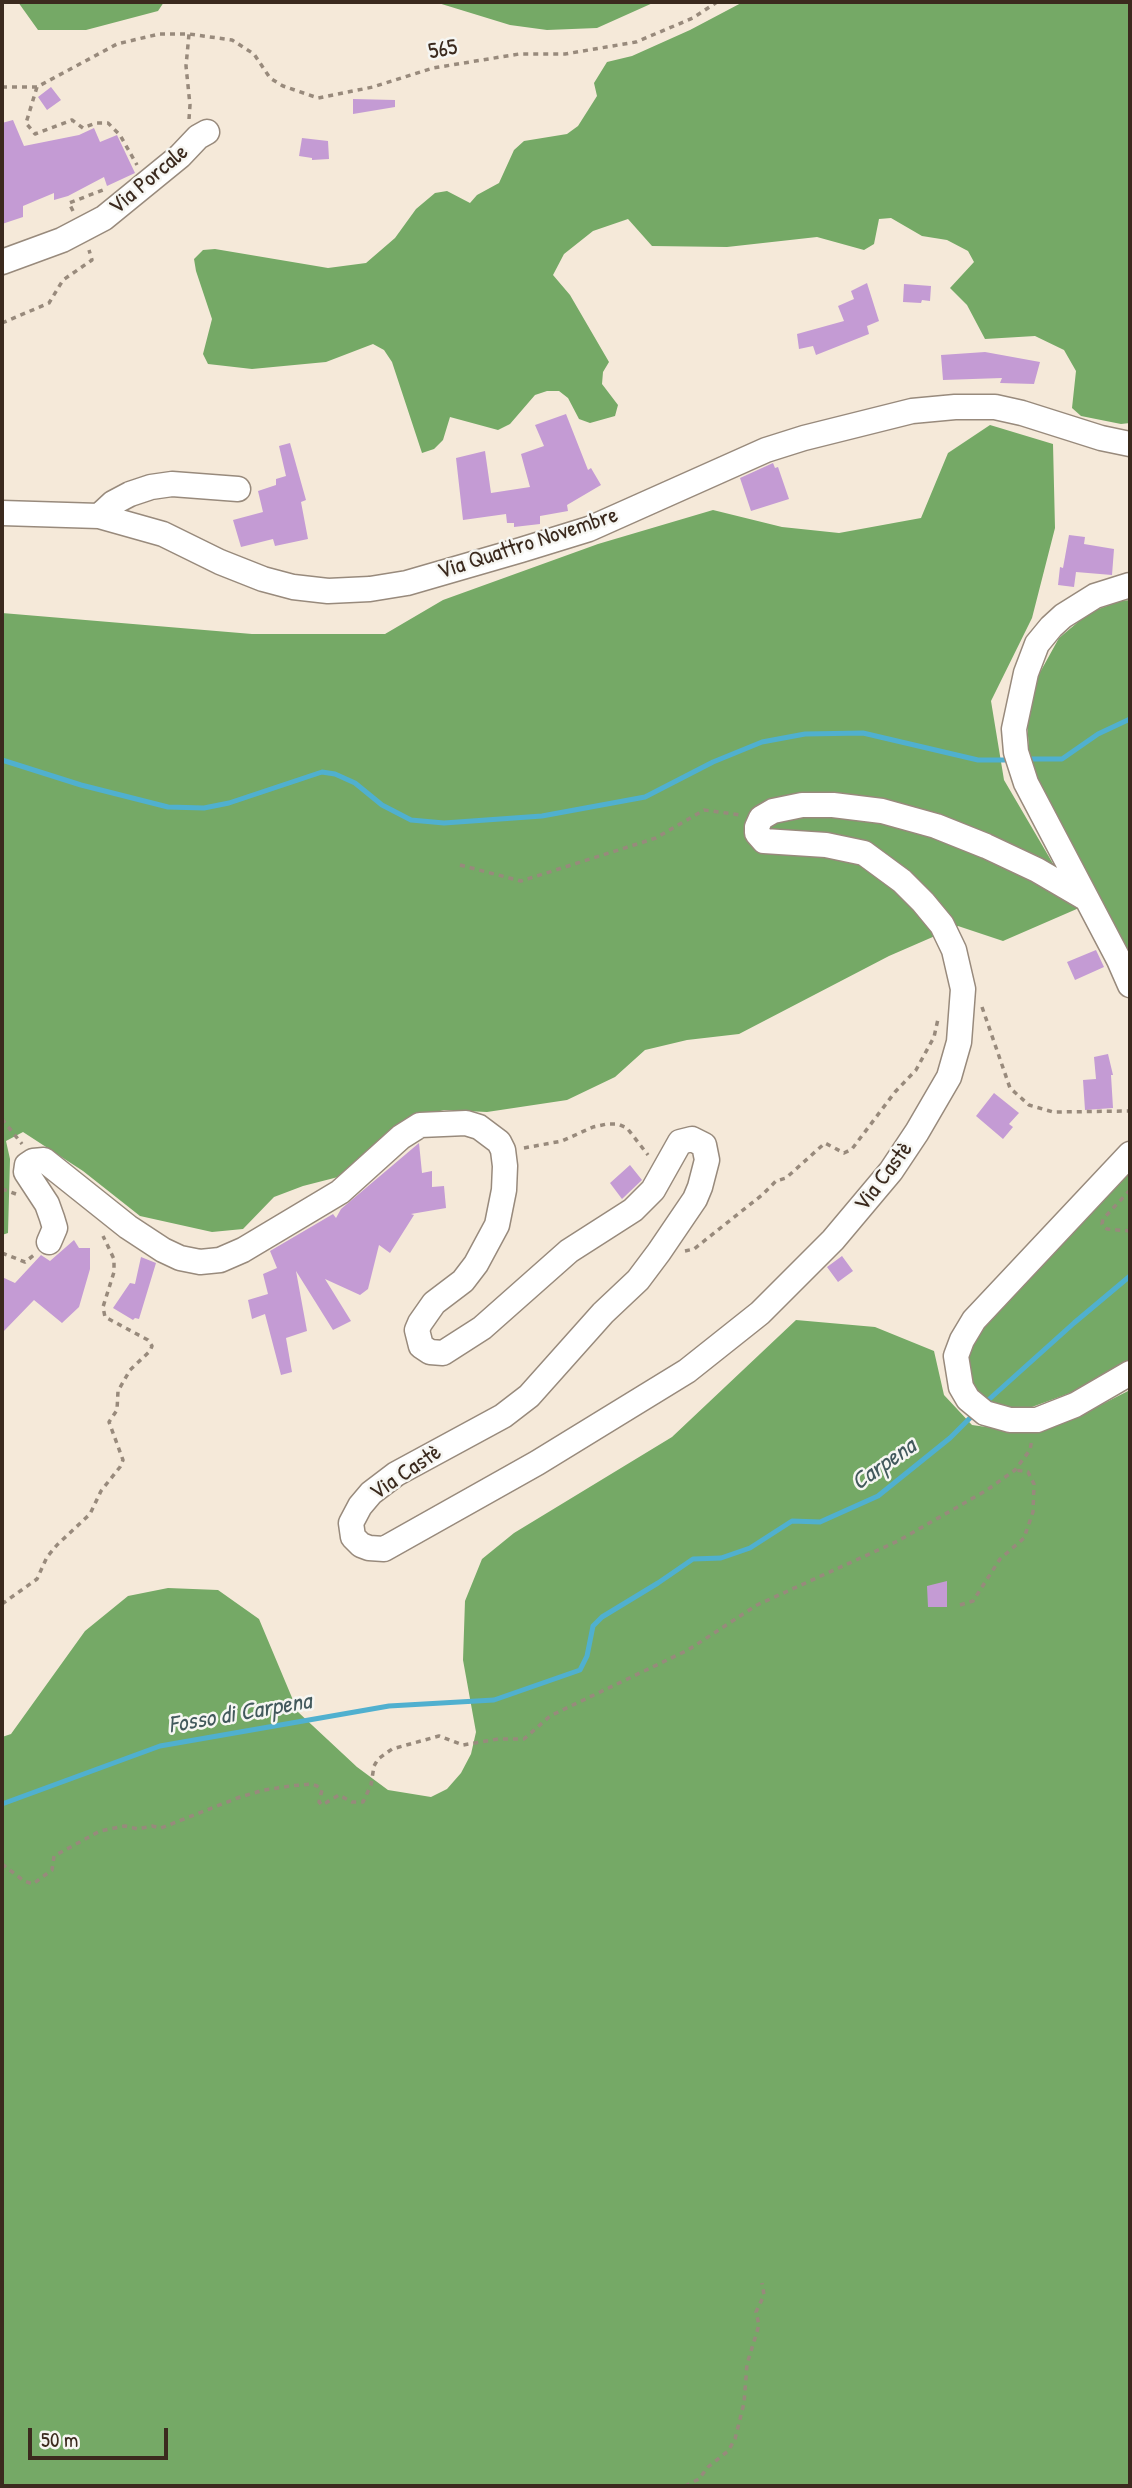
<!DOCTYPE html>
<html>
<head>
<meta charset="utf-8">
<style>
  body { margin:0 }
  #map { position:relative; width:1132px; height:2488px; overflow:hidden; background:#f5e9d9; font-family:"Patrick Hand",sans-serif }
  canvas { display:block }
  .frame { position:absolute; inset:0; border:4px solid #3b2a1e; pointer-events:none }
  .scale { position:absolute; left:28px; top:2428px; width:140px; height:32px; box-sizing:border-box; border:4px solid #3b2a1e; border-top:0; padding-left:9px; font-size:21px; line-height:24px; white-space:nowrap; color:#3b2a1e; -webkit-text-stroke:5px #f6f6f2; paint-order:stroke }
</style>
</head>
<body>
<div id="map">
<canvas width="1132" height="2488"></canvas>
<div class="frame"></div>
<div class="scale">50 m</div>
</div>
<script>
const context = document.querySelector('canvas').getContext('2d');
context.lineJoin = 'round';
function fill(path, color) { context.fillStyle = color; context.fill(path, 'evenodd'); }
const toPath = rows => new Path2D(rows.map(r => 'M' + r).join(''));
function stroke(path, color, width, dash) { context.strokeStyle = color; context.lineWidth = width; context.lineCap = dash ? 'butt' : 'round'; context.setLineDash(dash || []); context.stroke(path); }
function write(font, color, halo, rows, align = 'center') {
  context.font = font + ' "Patrick Hand",sans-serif'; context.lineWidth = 5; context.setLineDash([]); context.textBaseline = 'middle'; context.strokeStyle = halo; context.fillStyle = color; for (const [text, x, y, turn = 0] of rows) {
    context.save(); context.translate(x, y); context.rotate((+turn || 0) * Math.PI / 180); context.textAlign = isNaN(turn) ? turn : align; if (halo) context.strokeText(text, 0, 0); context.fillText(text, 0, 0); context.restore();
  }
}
fill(toPath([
  [18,2,164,2,158,11,86,30,38,30],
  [435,2,655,2,597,28,547,30,510,25],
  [743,2,1130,2,1130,423,1121,424,1081,416,1072,408,1076,371,1064,350,1035,336,985,339,967,305,950,288,974,262,968,251,947,240,922,236,891,218,879,219,874,244,864,250,817,237,727,247,652,246,628,219,593,231,564,254,553,275,570,295,609,362,603,372,602,384,618,405,615,416,590,423,579,419,568,398,559,391,547,391,535,395,510,424,498,430,450,417,443,440,434,449,422,453,392,362,384,350,373,344,326,362,252,369,208,364,203,354,212,319,196,271,194,259,203,250,215,249,328,268,366,263,395,238,416,209,435,193,447,191,470,203,477,195,499,183,514,150,524,141,567,134,578,126,597,96,594,83,607,62,632,56,690,30],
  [990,425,1053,444,1055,528,1032,618,991,701,1004,780,1079,908,1003,941,958,926,889,956,739,1034,687,1040,645,1050,615,1077,567,1100,487,1112,444,1110,411,1119,342,1176,303,1186,274,1197,243,1229,212,1232,140,1216,83,1171,23,1132,6,1141,10,1159,8,1233,2,1235,2,613,252,634,385,634,443,600,598,544,713,510,782,527,839,533,921,518,948,453],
  [1130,600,1130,962,1037,779,1029,751,1027,721,1038,676,1059,638,1090,612,1121,601],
  [1130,1169,1130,1363,1073,1392,1021,1411,993,1405,977,1397,965,1361,977,1334],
  [796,1320,875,1327,934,1351,944,1395,972,1425,1015,1431,1081,1415,1130,1390,1130,2486,2,2486,2,1737,11,1734,85,1631,128,1596,168,1588,218,1590,259,1619,298,1712,357,1767,388,1790,431,1797,447,1789,461,1773,471,1754,476,1732,463,1660,465,1601,482,1559,514,1533,672,1437]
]), '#75a966');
stroke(toPath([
  [1025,759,1062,759,1098,734,1130,719],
  [2,760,81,785,168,807,204,808,229,803,322,772,335,774,355,783,382,805,411,820,444,823,542,816,645,797,713,762,762,742,805,734,863,733,978,760,1012,760],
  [985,1403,1074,1323,1130,1276],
  [2,1804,160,1746,389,1706,494,1700,580,1670,587,1656,593,1626,602,1617,658,1583,693,1559,721,1558,750,1548,792,1521,820,1522,878,1496,950,1438,976,1412]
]), '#50b0cf', 5);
fill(toPath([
  [51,87,61,100,47,110,38,97],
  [353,99,395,100,395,107,353,114],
  [13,120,24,146,79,135,94,128,100,142,117,135,135,173,107,186,104,177,68,196,54,200,54,193,23,206,23,217,2,224,2,123],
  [302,138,328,141,329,159,312,160,312,158,299,156],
  [867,283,879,321,867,326,869,334,816,355,813,346,799,349,797,334,844,321,838,306,854,299,851,291],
  [904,284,931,286,930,301,922,300,921,303,903,302],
  [985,352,1040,362,1034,384,1000,383,1002,378,943,380,941,355],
  [566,414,588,470,591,468,601,485,567,505,568,511,540,516,540,524,514,527,514,523,507,523,506,514,463,520,456,458,485,451,491,493,530,487,521,454,544,446,535,425],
  [290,443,306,500,301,502,308,539,275,546,273,539,241,547,233,520,263,512,258,491,276,485,276,479,286,476,279,446],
  [773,463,775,468,778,467,789,499,751,511,740,478],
  [1069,535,1085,537,1084,544,1114,549,1112,575,1076,572,1074,587,1058,585,1060,567,1063,568],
  [1096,950,1104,967,1075,980,1067,962],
  [1108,1054,1113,1075,1111,1075,1113,1108,1085,1110,1083,1080,1096,1079,1094,1057],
  [994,1093,1019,1113,1009,1124,1013,1127,1003,1139,976,1116],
  [419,1143,422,1173,432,1171,432,1187,444,1186,446,1208,411,1214,414,1215,390,1253,379,1245,368,1289,360,1295,325,1279,351,1321,333,1330,296,1271,307,1331,286,1338,292,1372,281,1375,265,1314,252,1319,248,1300,268,1294,263,1274,277,1268,270,1251,333,1214,336,1218,341,1209],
  [630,1165,642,1180,622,1199,610,1183],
  [74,1240,79,1248,90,1248,90,1269,79,1307,62,1323,34,1300,2,1333,2,1277,15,1283,41,1255,50,1261],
  [842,1256,853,1271,838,1282,827,1267],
  [141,1257,156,1263,139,1319,135,1318,133,1320,113,1308,130,1283,135,1284],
  [947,1581,947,1607,928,1607,927,1586]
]), '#c49bd4');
const minor = toPath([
  [2,262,62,240,104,218,180,156,198,137,207,132],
  [2,513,99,516,163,534,220,562,263,579,293,587,328,591,370,589,407,583,521,550,589,529,766,450,804,438,912,411,955,407,995,407,1022,413,1101,438,1130,444],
  [99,516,113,503,130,494,151,487,172,484,238,489],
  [1130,585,1095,596,1063,616,1051,627,1037,644,1026,673,1014,729,1016,752,1026,783,1119,960,1130,985],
  [1130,1154,974,1320,962,1340,956,1356,961,1387,968,1399,985,1413,1010,1420,1037,1420,1052,1414,1075,1405,1130,1373],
  [49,1242,55,1228,52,1218,47,1204,26,1172,27,1165,33,1161,44,1160,128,1227,163,1250,180,1258,200,1262,220,1260,243,1250,340,1192,401,1137,420,1125,466,1123,479,1127,499,1142,503,1150,505,1166,504,1190,497,1225,476,1264,463,1281,434,1303,420,1323,417,1330,421,1346,430,1352,443,1353,482,1328,569,1251,633,1210,653,1190,680,1142,692,1139,704,1145,707,1160,700,1187,695,1199,659,1252,638,1280,603,1313,529,1396,503,1416,396,1474,371,1493,360,1506,351,1523,353,1537,361,1545,369,1548,384,1549,537,1463,687,1371,760,1313,833,1240,891,1171,917,1132,949,1077,959,1042,963,989,954,950,942,925,923,902,902,881,864,853,826,845,764,841,757,833,757,827,761,818,773,811,802,805,833,805,882,811,936,826,986,846,1037,870,1085,898]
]);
stroke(minor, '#988a7c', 27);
stroke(toPath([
  [2,87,37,87,117,44,159,34,189,34,232,40,254,54,270,78,283,86,318,98,373,87,433,68,519,54,565,54,636,42,693,18,717,2],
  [37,87,26,123,35,134,72,120,83,128,96,123,108,123,120,135,137,165],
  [189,119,190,105,186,66,189,34],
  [73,211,69,203,103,190],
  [2,323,49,303,63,280,92,260,89,250],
  [460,865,521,881,656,838,704,810,741,815],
  [982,1007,1010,1088,1029,1105,1053,1112,1130,1111],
  [2,1119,22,1144],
  [524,1148,562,1141,593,1127,607,1124,618,1124,627,1128,648,1155],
  [2,1189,16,1194],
  [1130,1190,1103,1219,1102,1224,1107,1229,1130,1231],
  [685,1251,694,1249,762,1195,776,1181,786,1178,825,1143,844,1153,852,1149,895,1092,916,1070,934,1037,938,1019],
  [2,1253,25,1262,34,1255],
  [2,1604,37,1579,47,1557,57,1545,90,1514,101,1491,120,1467,123,1460,109,1422,117,1410,118,1391,130,1370,150,1351,152,1346,148,1340,105,1317,103,1307,114,1272,114,1259,103,1236],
  [960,1605,973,1601,1000,1559,1024,1538,1033,1512,1034,1484,1028,1472,1015,1470],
  [2,1864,24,1881,33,1884,52,1870,54,1856,100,1831,125,1826,138,1829,152,1826,161,1828,240,1797,264,1790,290,1786,311,1784,317,1786,322,1790,319,1802,322,1805,339,1795,352,1802,363,1802,371,1785,374,1766,378,1759,392,1749,439,1736,463,1745,498,1739,524,1739,550,1716,688,1650,757,1605,898,1541,987,1490,1015,1470,1030,1450,1032,1439],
  [685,2486,699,2479,708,2467,728,2451,735,2439,744,2403,747,2364,759,2325,756,2312,764,2295,762,2283]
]), '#988a7c', 3.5, [5, 5]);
stroke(minor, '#fff', 24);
write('23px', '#3b2a1e', '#f6f6f2', [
  ["565",443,50,-11],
  ["Via Porcale",149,180,-40],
  ["Via Quattro Novembre",528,544,-18],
  ["Via Castè",884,1177,-53],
  ["Via Castè",406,1473,-34]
]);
write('italic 24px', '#42595c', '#f6f6f2', [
  ["Carpena",884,1465,-35],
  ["Fosso di Carpena",240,1714,-10]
]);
</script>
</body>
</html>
